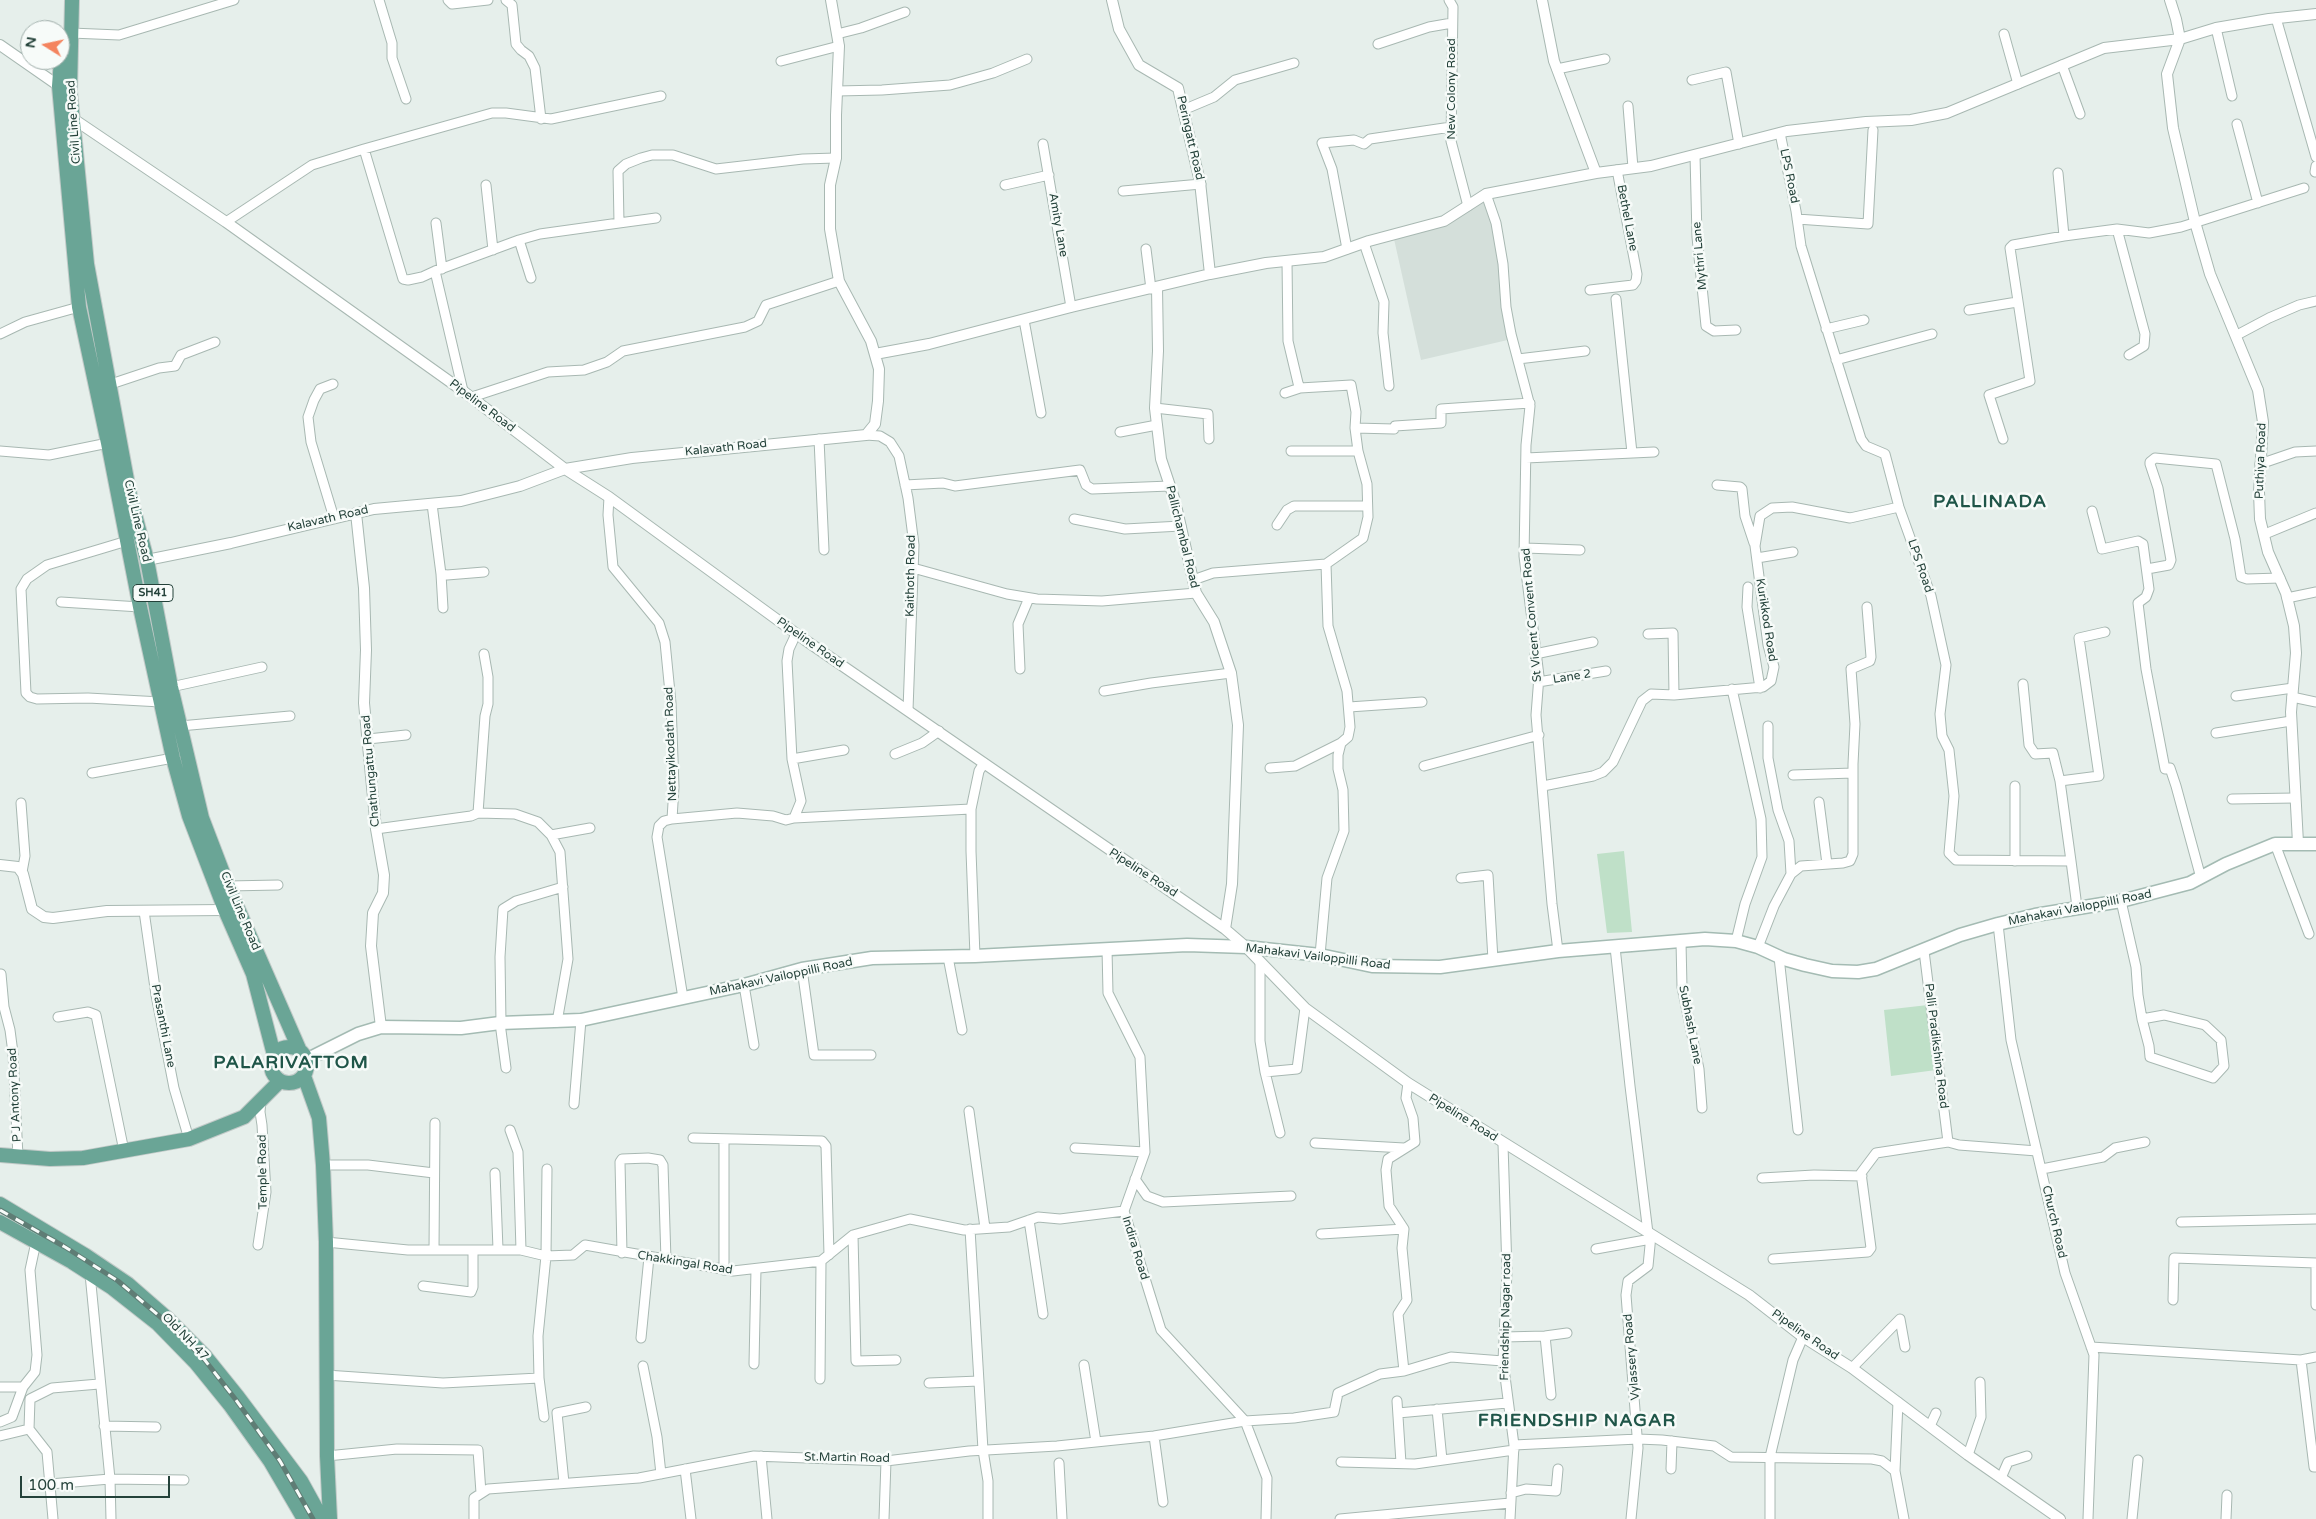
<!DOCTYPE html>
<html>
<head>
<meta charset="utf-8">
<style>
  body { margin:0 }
  #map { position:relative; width:2316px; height:1519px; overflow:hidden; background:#e6efeb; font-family:"Varela Round",sans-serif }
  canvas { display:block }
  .north { position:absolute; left:20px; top:20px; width:50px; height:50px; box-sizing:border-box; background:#f7fbf9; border:1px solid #a3b1ad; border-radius:50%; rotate:280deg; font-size:14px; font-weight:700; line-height:20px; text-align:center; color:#24423a }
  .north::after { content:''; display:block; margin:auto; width:18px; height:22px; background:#f4845f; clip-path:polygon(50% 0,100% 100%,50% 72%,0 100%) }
  .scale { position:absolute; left:20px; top:1476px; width:150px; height:22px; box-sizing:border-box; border:2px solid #24423a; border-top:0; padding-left:6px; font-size:15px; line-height:18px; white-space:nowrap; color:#24423a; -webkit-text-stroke:4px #f7fbf9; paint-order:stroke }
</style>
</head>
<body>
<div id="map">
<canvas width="2316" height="1519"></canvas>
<div class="north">N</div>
<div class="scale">100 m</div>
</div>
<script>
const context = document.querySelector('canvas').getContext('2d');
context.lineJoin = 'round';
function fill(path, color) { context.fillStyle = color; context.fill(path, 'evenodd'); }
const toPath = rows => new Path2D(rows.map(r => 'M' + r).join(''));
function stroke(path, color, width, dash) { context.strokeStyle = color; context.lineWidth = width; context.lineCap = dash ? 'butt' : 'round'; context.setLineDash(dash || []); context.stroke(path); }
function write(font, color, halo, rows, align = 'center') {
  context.font = font + ' "Varela Round",sans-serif'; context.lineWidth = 5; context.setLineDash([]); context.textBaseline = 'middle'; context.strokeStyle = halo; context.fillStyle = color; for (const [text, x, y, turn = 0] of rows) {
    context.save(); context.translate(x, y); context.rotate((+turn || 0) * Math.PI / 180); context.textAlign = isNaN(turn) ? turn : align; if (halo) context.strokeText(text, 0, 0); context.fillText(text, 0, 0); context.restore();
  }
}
fill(toPath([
  [1486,194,1512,339,1421,360,1394,239,1445,224]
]), '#d4dfda');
fill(toPath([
  [1624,851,1632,932,1607,933,1597,854],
  [1928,1005,1936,1070,1891,1076,1884,1010]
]), '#bfe0c8');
const minor = toPath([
  [379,0,392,43,392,58,406,99],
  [448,0,452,4,488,0],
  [506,0,512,5,516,44,521,50,529,56,535,68,541,119],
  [1449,0,1453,7,1451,141,1468,206],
  [2276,18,2316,157],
  [2216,28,2232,96],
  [71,33,119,35,234,0],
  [837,34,861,28,905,12],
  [2004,34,2018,84],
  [1378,44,1429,27,1452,23],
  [781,61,839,46],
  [2062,65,2080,114],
  [1557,69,1605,59],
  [1692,80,1726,72,1739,144],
  [837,91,882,90,950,85,993,73,1027,59],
  [1628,106,1633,168],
  [1183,110,1214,97,1235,80,1294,63],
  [2237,124,2258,203],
  [1780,133,1796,211,1801,246,1861,439,1866,446,1885,454,1899,507,1931,596,1946,665,1940,714,1942,736,1949,750,1954,796,1949,853,1956,860,2071,861,2077,907],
  [1043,144,1071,307],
  [364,149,403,279,408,280,422,277,435,271],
  [1695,155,1697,237,1706,326,1714,331,1736,330],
  [2315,172,2316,166],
  [2058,173,2064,236],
  [486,185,493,250],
  [1005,185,1049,175],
  [1123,191,1201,184],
  [1486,194,1496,223,1503,264,1506,307,1511,334,1530,406,1526,445,1524,556,1539,676,1536,715,1552,904,1558,951],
  [1797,219,1868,224,1873,130],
  [226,222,312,165,364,149,492,113,506,113,551,119,661,96],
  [436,223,442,269],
  [619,223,656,218],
  [519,240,531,278],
  [1364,243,1384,302,1383,333,1389,386],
  [1146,249,1151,289],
  [1347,249,1332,169,1322,143,1354,140,1364,144,1370,139,1451,127],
  [1287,261,1288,341,1298,383,1300,388,1351,385,1356,412,1355,428,1358,451,1367,484,1368,517,1363,538,1326,564,1328,626,1347,691,1350,727,1348,737,1341,743,1338,755,1338,769,1343,790,1344,831,1327,878,1320,955],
  [1590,290,1633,285,1636,281,1637,274,1617,170],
  [1616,299,1632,453],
  [1969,310,2017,302],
  [1024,320,1041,413],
  [1826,329,1864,320],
  [0,334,25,322,79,307],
  [2237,335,2269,318,2299,305,2316,301],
  [2129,355,2144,346,2145,334,2117,229,2149,233,2181,227,2304,188],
  [1518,359,1585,351],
  [1836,360,1932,334],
  [333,384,320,389,314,400,308,417,311,442,334,518],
  [108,385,159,368,175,366,181,355,215,342],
  [463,391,435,271,519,240,540,234,619,223,618,171,626,164,641,158,652,155,673,155,716,169,803,159,836,158],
  [1285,393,1300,388],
  [472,397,548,372,584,370,607,362,623,351,745,327,758,321,766,305,839,281],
  [1155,408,1208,414,1209,439],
  [1355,428,1394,429,1395,426,1441,423,1441,409,1530,403],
  [1120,432,1157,425],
  [866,435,880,436,890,442,899,456,908,498,914,545,908,710],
  [819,439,824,550],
  [2003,439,1989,395,2030,381,2010,248,2013,245,2064,236,2117,229],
  [0,451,49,455,108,443],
  [1291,451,1358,451],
  [1526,458,1654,452],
  [2260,464,2295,452,2316,451],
  [905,485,943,483,955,486,1080,470,1086,485,1092,489,1170,486],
  [1717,485,1740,487,1742,489,1745,516,1754,543],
  [609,497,608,515,613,567,659,623,665,642,671,703,674,787,672,819,664,821,659,826,657,837,683,998],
  [432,504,441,574,447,575,484,572],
  [2092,511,2102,549,2138,541,2143,544,2149,589,2146,597,2138,603,2146,669,2165,769,2170,768,2176,786,2201,878],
  [1074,519,1125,529,1181,526],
  [1277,525,1287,510,1294,506,1366,506],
  [2265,534,2316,513],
  [127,541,47,565,27,579,21,589,26,693,30,697,37,699,88,698,161,702],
  [1525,548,1580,550],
  [1757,558,1793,552],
  [913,568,1007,594,1037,599,1102,601,1196,593],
  [2147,569,2169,565,2171,560,2158,488,2150,464,2150,462,2155,458,2216,464,2235,539,2241,577,2247,579,2280,578],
  [441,574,443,608],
  [1193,580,1213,573,1326,564],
  [1748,587,1747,607,1760,688],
  [2287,598,2316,592],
  [61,602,140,607],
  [1648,634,1673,633,1674,695],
  [1535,654,1593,642],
  [1020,669,1018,624,1029,598],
  [1538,682,1606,671],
  [2023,684,2029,745,2035,754,2053,753,2060,781],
  [171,687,262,667],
  [1732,689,1761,819,1762,857,1745,904,1736,941],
  [1104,691,1151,683,1231,673],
  [2236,696,2293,688],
  [2292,697,2316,702],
  [1349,707,1422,702],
  [180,726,290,716],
  [1768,726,1768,758,1778,810,1789,841,1791,874],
  [2216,733,2291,721],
  [368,739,406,735],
  [895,754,922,743,939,731],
  [792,759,787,661,789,649,796,634],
  [1424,766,1539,735],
  [1270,768,1295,766,1341,743],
  [92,773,173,758],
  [1793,775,1853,773],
  [1543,786,1593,776,1603,772,1613,762,1642,701,1651,694,1674,695,1763,687,1771,681,1774,667,1768,645,1755,546,1760,516,1772,508,1792,507,1850,518,1899,507],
  [2232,799,2295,798],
  [1819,802,1827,864],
  [21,803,25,856,22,872],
  [478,813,485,716,488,704,488,677,484,654],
  [794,818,971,809],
  [672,819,737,813,773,816,786,820,794,818,801,801,792,759,844,750],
  [376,829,471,816,478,813,515,814,538,822,551,835,560,852,568,959,557,1022],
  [551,835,590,828],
  [2275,844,2309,934],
  [2015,861,2015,786],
  [2071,861,2060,781,2099,776,2079,638,2105,632],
  [1461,878,1488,875,1493,960],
  [228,886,278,885],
  [2121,901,2136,967,2138,995,2142,1019,2149,1046,2150,1057,2213,1078,2224,1066,2221,1040,2205,1025,2164,1015,2142,1019],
  [144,911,156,995,174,1088,189,1139],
  [1998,924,2011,1040,2065,1273,2094,1355,2088,1519],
  [1681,942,1682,987,1699,1069,1702,1108],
  [1615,947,1630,1086,1648,1233],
  [1758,947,1774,906,1791,874,1801,866,1843,863,1850,861,1853,854,1853,764,1855,724,1851,669,1870,661,1871,657,1867,607],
  [1107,949,1108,993,1140,1057,1145,1152,1124,1211,1161,1330,1245,1421,1267,1478,1266,1519],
  [1924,951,1948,1142],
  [975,956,971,851,971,809,979,771,984,763],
  [948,957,962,1030],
  [1779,957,1798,1130],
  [1260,964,1260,1041,1265,1072],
  [802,969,814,1055,871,1055],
  [1,974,4,1007,10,1030,13,1053,18,1157],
  [744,985,754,1045],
  [58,1017,88,1012,96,1015,124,1151],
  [500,1023,506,1068],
  [501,1023,500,957,503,909,516,901,563,887],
  [574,1104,581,1020],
  [969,1111,985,1228],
  [510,1130,518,1152,521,1250],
  [1280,1133,1265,1072,1297,1069,1305,1008],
  [693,1138,822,1141,826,1146,829,1255],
  [724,1139,724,1270],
  [1315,1143,1404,1148],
  [1503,1144,1507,1271,1503,1361,1514,1445,1510,1519],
  [1075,1148,1145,1152],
  [323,1165,368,1165,434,1173],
  [2042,1169,2103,1157,2115,1148,2145,1142],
  [495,1173,498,1249],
  [1762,1178,1814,1175,1862,1176],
  [1135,1179,1147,1196,1163,1202,1291,1196],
  [1029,1220,1043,1314],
  [2181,1222,2316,1219],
  [970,1229,983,1450,988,1481,988,1519],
  [1321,1234,1404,1229],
  [853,1235,856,1361,896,1360],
  [326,1242,408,1250,521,1250,546,1256,573,1255,585,1245,733,1271,821,1261,853,1235,910,1219,964,1230,1009,1227,1038,1217,1060,1219,1124,1211],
  [258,1245,266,1192,262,1125,260,1112,261,1100],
  [1596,1249,1651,1239],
  [434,1250,435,1123],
  [622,1253,620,1162,622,1159,648,1158,660,1160,663,1165,666,1260],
  [1773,1259,1868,1252,1871,1248,1861,1173,1876,1153,1948,1142,1959,1145,2037,1151],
  [2316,1263,2316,1305],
  [90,1274,110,1479,111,1519],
  [423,1286,471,1292,473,1287,473,1250],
  [2173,1300,2174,1258,2316,1263],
  [1545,1336,1551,1395],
  [1504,1337,1545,1336,1567,1333],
  [641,1338,649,1257],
  [2091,1347,2301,1360],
  [2316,1357,2301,1360,2314,1467,2316,1467],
  [754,1364,756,1269],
  [1084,1365,1096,1442],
  [643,1366,657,1437,661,1474],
  [1852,1368,1900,1319,1905,1347],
  [1404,1371,1398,1314,1407,1300,1402,1248,1404,1229,1389,1206,1386,1170,1388,1159,1415,1142,1413,1118,1406,1098,1408,1083],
  [326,1375,443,1383,539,1378,538,1336,546,1256,547,1169],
  [539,1378,544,1417],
  [820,1379,821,1261],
  [929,1383,979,1381],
  [0,1387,23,1387],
  [1397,1401,1401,1463],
  [1898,1402,1895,1471,1904,1519],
  [1437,1409,1442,1460],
  [1398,1413,1507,1403],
  [0,1422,12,1417,23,1387,35,1372,37,1355,30,1270,36,1242],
  [104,1426,156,1427],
  [1930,1426,1936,1413],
  [29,1429,47,1452,53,1519],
  [0,1436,29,1429,30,1399,52,1388,99,1384],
  [1154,1436,1163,1502],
  [1514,1445,1638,1439,1662,1440,1714,1446,1731,1457,1872,1459,1882,1461,1895,1471],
  [1968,1455,1981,1417,1980,1382],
  [327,1456,397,1449,478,1450,481,1493],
  [761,1456,767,1519],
  [1341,1462,1415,1464,1514,1450],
  [1059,1463,1062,1519],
  [685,1469,691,1519],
  [1671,1469,1672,1441],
  [2001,1478,2008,1462,2027,1456],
  [564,1483,557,1413,586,1407],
  [50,1484,110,1479,184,1480],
  [1511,1493,1526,1489,1556,1491,1558,1469],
  [474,1519,474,1498,488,1489,639,1478,754,1456,886,1461,969,1451,1057,1446,1154,1436,1245,1421,1294,1418,1334,1412,1338,1393,1380,1374,1404,1371,1451,1357,1503,1361],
  [884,1519,886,1461],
  [1340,1519,1510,1503],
  [1631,1519,1638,1448,1626,1295,1628,1281,1648,1266,1651,1235],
  [1770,1519,1770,1457,1793,1360,1803,1337],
  [2132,1519,2138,1460],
  [2226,1519,2227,1495]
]);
const tertiary = toPath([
  [1112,0,1119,29,1139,65,1178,88,1200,182,1210,274],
  [1542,0,1554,61,1596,173],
  [2170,0,2176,19,2180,39,2167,74,2173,128,2195,222,2210,274,2258,390,2263,422,2259,492,2260,519,2268,552,2286,593,2294,626,2296,653,2291,712,2298,843],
  [0,45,59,86],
  [72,118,226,222,463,391,565,469,609,497,805,640,1225,929,1246,947,1305,1008,1408,1083,1749,1295,1803,1337,1852,1368,1968,1455,2060,1519],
  [1157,287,1158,351,1155,408,1161,459,1175,501,1196,593,1214,622,1231,673,1238,725,1232,884,1225,929],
  [875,354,929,344,1071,307,1210,274,1266,263,1324,257,1369,241,1444,221,1486,194,1596,173,1651,166,1787,131,1866,122,1911,120,1947,113,2104,48,2180,39,2216,28,2269,19,2316,14],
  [356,513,364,588,366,650,364,703,376,829,384,875,383,893,373,913,371,946,381,1027],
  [147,560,231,543,374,509,461,501,520,486,565,469,632,458,866,435,875,424,878,401,879,369,871,341,839,281,830,229,830,185,836,158,836,115,839,46,831,0],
  [0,865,18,867,23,874,32,909,44,917,53,918,107,911,225,910]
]);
const secondary = toPath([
  [306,1060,358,1034,381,1027,461,1028,500,1023,581,1020,744,985,802,969,872,958,975,956,1187,945,1246,947,1320,955,1372,966,1440,967,1558,951,1705,939,1736,941,1758,947,1784,959,1805,965,1832,971,1858,972,1876,969,1960,935,1998,924,2035,915,2121,901,2190,883,2226,864,2275,844,2316,844]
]);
const primary = toPath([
  [72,0,70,91,87,264,130,496,147,560,171,687,202,818,228,886,300,1051],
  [62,46,59,86,79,307,108,443,140,607,173,758,189,816,225,910,253,974,274,1055],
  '271 1065a18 18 0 1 1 36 0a18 18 0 1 1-36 0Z',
  [304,1076,319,1118,323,1165,326,1242,327,1456,330,1519],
  [0,1155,50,1159,83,1158,189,1139,244,1117,280,1081],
  [0,1204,85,1255,128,1284,167,1318,205,1356,238,1397,301,1481,322,1519],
  [0,1222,72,1262,111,1287,158,1324,196,1363,230,1405,270,1461,304,1519]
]);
stroke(minor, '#a8b8b2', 11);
stroke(tertiary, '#a8b8b2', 12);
stroke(secondary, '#a4bbb3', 15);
stroke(primary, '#c2cac8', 16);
stroke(minor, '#fff', 9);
stroke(tertiary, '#fff', 10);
stroke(secondary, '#fff', 12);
stroke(primary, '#6aa596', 14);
const rail = toPath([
  [0,1210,65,1247,118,1281,164,1320,204,1359,236,1400,280,1461,313,1519]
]);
stroke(rail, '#5f7d75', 5);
stroke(rail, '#f7fbf9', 3, [9]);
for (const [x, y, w] of [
  [153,593,40]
]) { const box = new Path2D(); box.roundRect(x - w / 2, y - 8.5, w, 17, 4); context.fillStyle = '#f7fbf9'; context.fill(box); stroke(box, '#24423a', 1); }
write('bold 11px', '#24423a', null, [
  ["SH41",153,593]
]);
write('12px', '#24423a', '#f7fbf9', [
  ["New Colony Road",1452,89,-90],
  ["Civil Line Road",74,122,-94],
  ["Peringatt Road",1190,138,77],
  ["LPS Road",1789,176,78],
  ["Bethel Lane",1627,218,79],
  ["Amity Lane",1058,225,80],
  ["Mythri Lane",1700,256,-95],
  ["Pipeline Road",482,406,37],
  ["Kalavath Road",726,448,-6],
  ["Puthiya Road",2261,461,-88],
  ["Kalavath Road",328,519,-13],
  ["Civil Line Road",137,521,77],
  ["Pallichambal Road",1182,537,76],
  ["LPS Road",1920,566,71],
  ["Kaithoth Road",911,576,-89],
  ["St Vicent Convent Road",1532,615,-95],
  ["Kurikkod Road",1766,620,81],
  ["Pipeline Road",810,643,35],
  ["Lane 2",1572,677,-9],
  ["Nettayikodath Road",671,744,-92],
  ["Chathungattu Road",371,771,-95],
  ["Pipeline Road",1143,873,33],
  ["Mahakavi Vailoppilli Road",2080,908,-11],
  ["Civil Line Road",240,911,67],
  ["Mahakavi Vailoppilli Road",1318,957,7],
  ["Mahakavi Vailoppilli Road",781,977,-12],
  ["Subhash Lane",1690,1025,79],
  ["Prasanthi Lane",163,1026,79],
  ["Palli Pradikshina Road",1936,1046,83],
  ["P J Antony Road",15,1095,-93],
  ["Pipeline Road",1463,1118,32],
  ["Temple Road",263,1172,-91],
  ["Church Road",2054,1222,77],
  ["Indira Road",1135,1248,73],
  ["Chakkingal Road",685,1263,9],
  ["Friendship Nagar road",1506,1317,-89],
  ["Pipeline Road",1805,1335,35],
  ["Old NH 47",185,1337,46],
  ["Vylassery Road",1632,1357,-95],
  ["St.Martin Road",847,1458,1]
]);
context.letterSpacing = '1px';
write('bold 18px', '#1f5548', '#f7fbf9', [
  ["PALLINADA",1990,502],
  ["PALARIVATTOM",291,1063],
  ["FRIENDSHIP NAGAR",1577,1421]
]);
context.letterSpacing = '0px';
</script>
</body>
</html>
